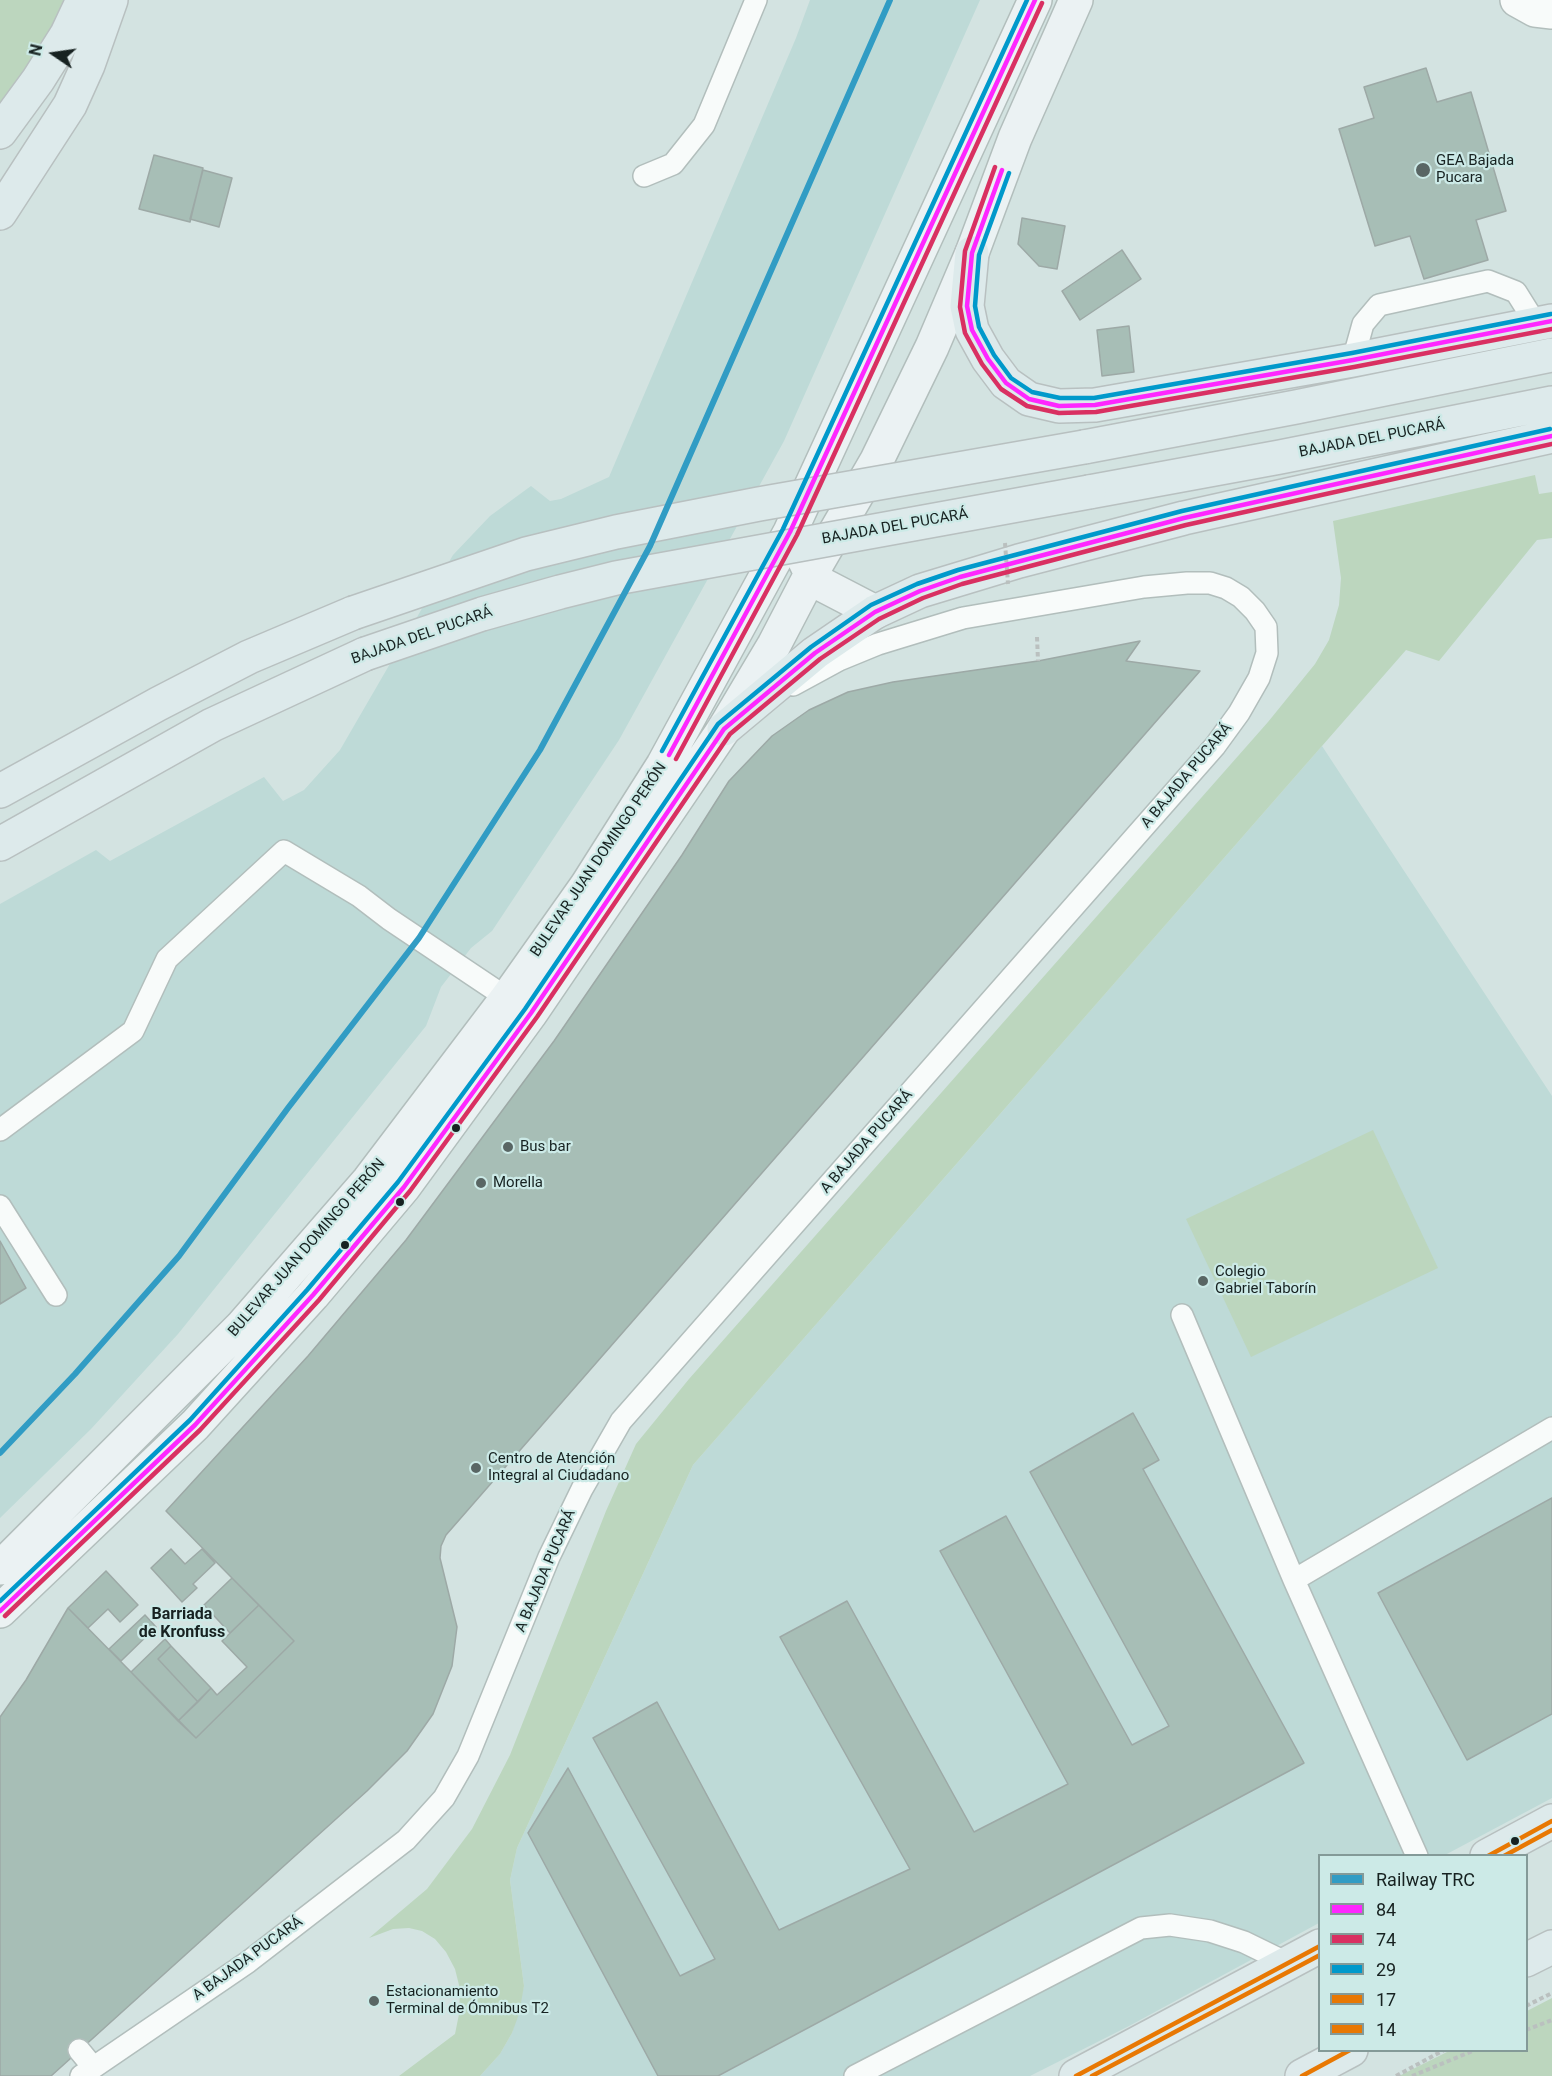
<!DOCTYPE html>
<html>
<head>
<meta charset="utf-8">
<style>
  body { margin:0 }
  #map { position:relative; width:1552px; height:2076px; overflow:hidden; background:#d3e3e1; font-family:Roboto,sans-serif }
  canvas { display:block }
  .legend { position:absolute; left:1318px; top:1854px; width:210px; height:198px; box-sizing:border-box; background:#cceae7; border:2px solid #849a98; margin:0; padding:8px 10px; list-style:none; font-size:18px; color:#172221 }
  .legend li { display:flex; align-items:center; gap:12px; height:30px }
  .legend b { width:30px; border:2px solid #849a98 }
  .north { position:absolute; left:24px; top:24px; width:60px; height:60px; -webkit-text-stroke:4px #cceae7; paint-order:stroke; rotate:283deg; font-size:16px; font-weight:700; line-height:24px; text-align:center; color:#172221 }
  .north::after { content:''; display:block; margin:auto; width:21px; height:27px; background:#172221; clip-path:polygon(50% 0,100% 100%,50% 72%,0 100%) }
</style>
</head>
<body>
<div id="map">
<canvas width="1552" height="2076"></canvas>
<ul class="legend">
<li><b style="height:8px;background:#319cc4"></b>Railway TRC</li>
<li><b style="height:8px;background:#fe27ff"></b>84</li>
<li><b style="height:8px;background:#d93062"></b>74</li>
<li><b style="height:8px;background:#0099cb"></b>29</li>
<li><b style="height:8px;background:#e87803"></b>17</li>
<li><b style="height:8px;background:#e87803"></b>14</li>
</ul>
<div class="north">N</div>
</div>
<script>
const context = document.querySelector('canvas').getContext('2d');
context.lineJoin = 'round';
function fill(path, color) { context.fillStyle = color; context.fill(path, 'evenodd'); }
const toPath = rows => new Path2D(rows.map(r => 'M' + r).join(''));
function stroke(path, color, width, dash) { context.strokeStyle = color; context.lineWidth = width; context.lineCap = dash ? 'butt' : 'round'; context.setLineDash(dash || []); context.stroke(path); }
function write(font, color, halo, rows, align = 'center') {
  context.font = font + ' Roboto,sans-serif'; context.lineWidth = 4.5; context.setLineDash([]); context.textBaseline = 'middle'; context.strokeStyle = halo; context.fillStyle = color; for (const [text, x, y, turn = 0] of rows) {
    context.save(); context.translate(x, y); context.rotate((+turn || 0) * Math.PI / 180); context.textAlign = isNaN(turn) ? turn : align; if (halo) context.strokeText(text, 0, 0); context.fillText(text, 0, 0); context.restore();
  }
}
fill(toPath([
  [810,0,980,0,784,441,619,740,492,931,471,948,441,987,426,1026,178,1334,91,1429,0,1518,0,904,96,850,110,861,264,777,283,801,304,790,340,750,453,555,490,516,531,486,550,501,561,499,609,477,796,38],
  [1322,746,1552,1096,1552,1798,1445,1855,1320,1856,1319,1923,1129,2026,1030,2076,480,2076,500,2054,512,2033,524,1986,510,1880,517,1848,693,1465]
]), '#bedad7');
fill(toPath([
  [0,0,83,0,0,132],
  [1535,475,1539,494,1552,492,1552,538,1537,540,1439,661,1406,650,693,1465,517,1848,510,1880,524,1986,519,2014,512,2033,500,2054,480,2076,399,2076,455,2034,459,2014,460,1989,455,1969,446,1952,435,1939,422,1931,409,1928,393,1929,369,1938,427,1889,472,1829,510,1755,606,1511,636,1444,689,1379,1268,722,1315,664,1329,640,1339,605,1341,578,1333,521],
  [1373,1130,1438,1268,1251,1357,1186,1219],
  [1552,1998,1552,2076,1399,2076,1449,2051,1526,2050,1527,2011]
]), '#bcd6be');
const building = toPath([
  [1426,68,1437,102,1471,92,1506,211,1476,220,1488,260,1424,279,1410,236,1375,246,1339,129,1374,118,1364,87,1426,68],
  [154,155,203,168,190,222,139,209,154,155],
  [203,170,232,178,219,227,190,219,203,170],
  [1022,218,1065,226,1057,269,1039,266,1018,244,1022,218],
  [1122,250,1141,279,1080,320,1062,291,1122,250],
  [1129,326,1134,372,1102,376,1097,330,1129,326],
  [1140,641,1126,661,1200,671,446,1535,441,1546,440,1558,457,1627,452,1666,433,1714,407,1751,367,1791,51,2076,0,2076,0,1717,26,1680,68,1608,196,1738,294,1641,166,1511,308,1356,406,1240,554,1041,682,855,729,781,772,736,809,710,848,692,893,682,1038,661,1140,641],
  [0,1241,26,1288,0,1304,0,1241],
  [1133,1413,1159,1460,1143,1469,1304,1763,718,2076,658,2076,528,1833,568,1768,680,1976,715,1959,593,1738,657,1702,779,1930,910,1869,780,1637,847,1601,974,1832,1068,1784,940,1551,1006,1516,1132,1745,1169,1726,1030,1472,1133,1413],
  [1552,1498,1552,1714,1467,1760,1378,1593,1552,1498],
  [171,1549,185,1564,202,1549,215,1563,193,1584,197,1588,182,1602,151,1568,171,1549],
  [106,1571,138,1605,120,1622,108,1609,88,1628,68,1608,106,1571],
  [232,1578,259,1605,230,1633,204,1605,232,1578],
  [259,1605,294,1641,196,1738,178,1721,211,1688,217,1695,247,1667,222,1641,259,1605],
  [145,1615,156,1627,121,1661,109,1649,145,1615],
  [165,1639,171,1646,158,1659,198,1702,178,1721,131,1672,165,1639],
  [171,1646,211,1688,198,1702,158,1659,171,1646]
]);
fill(building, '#a7beb6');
stroke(building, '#9da9a6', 1.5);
const lane = toPath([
  [644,176,673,164,704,125,756,0],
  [1353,360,1363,324,1379,305,1488,281,1516,292,1536,324],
  [0,1130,133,1031,167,959,284,851,359,896,389,919,507,998],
  [0,1206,56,1295],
  [1182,1315,1294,1580,1417,1856],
  [1294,1580,1552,1428],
  [79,2050,93,2067],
  [81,2076,248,1962,406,1840,444,1798,468,1756,549,1557,582,1489,621,1421,1215,746,1239,713,1259,678,1267,653,1266,627,1255,611,1241,597,1226,588,1210,583,1187,583,1144,587,963,618,878,644,839,660,793,685],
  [855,2076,1141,1928,1170,1925,1210,1931,1244,1942,1287,1963]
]);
const street = toPath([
  [1517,0,1535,10,1552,12]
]);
const secondary = toPath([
  [802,555,811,574,823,585,875,612],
  [0,1568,241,1327,369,1180,507,998,587,885,663,765,790,532,1035,0],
  [0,1611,195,1425,313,1295,404,1187,531,1013,724,729,774,645,811,574,877,460,932,347,972,253,1015,138,1076,0]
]);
const primary = toPath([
  [0,132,38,80,67,34,83,0],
  [0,213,70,105,88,65,111,0],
  [972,253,967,306,972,330,988,359,1006,383,1029,399,1059,406,1095,405,1353,360,1552,321],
  [1084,447,1296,407,1552,355],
  [1089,492,1280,457,1552,403],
  [724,729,815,653,875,612,920,591,1019,561,1184,518,1552,436],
  [0,791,158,704,249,657,353,613],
  [0,844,212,725,365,654],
  [1487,1856,1552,1821],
  [1526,1960,1552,1947],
  [1076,2076,1320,1946],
  [1302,2076,1351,2050]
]);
stroke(lane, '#b2bebc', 24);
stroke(street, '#b2bebc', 36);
stroke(secondary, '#b2bebc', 36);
stroke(primary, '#b8c0c0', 36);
stroke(toPath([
  [1037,637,1038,661],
  [1526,2006,1552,1993],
  [1526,2030,1552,2020],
  [1396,2076,1444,2050],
  [1412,2076,1475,2050]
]), '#bac0bf', 4, [4.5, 3]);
stroke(lane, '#f8fbfa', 21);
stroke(street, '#f8fbfa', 33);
stroke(secondary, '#ebf2f3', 33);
stroke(primary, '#ddeaeb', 33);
const primaryBridge = toPath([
  [353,613,526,554,616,532,759,504,1084,447],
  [365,654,482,614,560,592,616,578,1089,492]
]);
stroke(primaryBridge, '#b8c0c0', 36, []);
stroke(toPath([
  [1005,543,1008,584]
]), '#bac0bf', 4, [4.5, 3]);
stroke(primaryBridge, '#ddeaeb', 33);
stroke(toPath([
  [1002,170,972,253,967,306,972,330,988,359,1006,383,1029,399,1059,406,1095,405,1353,360,1552,321],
  [669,755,790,532,1035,0],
  [0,1611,195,1425,313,1295,404,1187,531,1013,724,729,815,653,875,612,920,591,960,577,1184,518,1552,436]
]), '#fe27ff', 4.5);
stroke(toPath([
  [995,167,965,251,960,307,965,333,982,364,1001,389,1027,406,1059,413,1096,412,1354,367,1552,329],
  [676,759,797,535,1042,3],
  [5,1616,200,1430,319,1300,410,1191,537,1017,730,734,820,659,879,619,923,598,962,584,1186,525,1552,444]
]), '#d93062', 4.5);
stroke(toPath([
  [1009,173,979,255,975,306,979,327,994,355,1011,378,1032,392,1060,398,1094,398,1352,353,1551,314],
  [662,751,783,529,1027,0],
  [0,1601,190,1420,307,1290,398,1182,525,1009,718,724,811,647,871,605,917,584,958,570,1182,511,1550,429]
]), '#0099cb', 4.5);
stroke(toPath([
  [1488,1856,1552,1821],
  [1076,2076,1320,1946],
  [1302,2076,1350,2050]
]), '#e87803', 4.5);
stroke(toPath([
  [1504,1856,1552,1830],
  [1092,2076,1320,1955]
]), '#e87803', 4.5);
stroke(toPath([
  [0,1453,75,1374,179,1256,288,1108,419,938,540,750,650,546,890,0]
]), '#319cc4', 6);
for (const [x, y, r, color] of [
  [1423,170,8,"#596664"],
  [456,1128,5,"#172221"],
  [508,1147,6,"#596664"],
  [481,1183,6,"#596664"],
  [400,1202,5,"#172221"],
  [345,1245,5,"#172221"],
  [1203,1281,6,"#596664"],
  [476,1468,6,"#596664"],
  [1515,1841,5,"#172221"],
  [374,2001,6,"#596664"]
]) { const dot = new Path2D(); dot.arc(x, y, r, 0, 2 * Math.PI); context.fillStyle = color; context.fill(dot); stroke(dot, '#cceae7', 2); }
write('15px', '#172221', '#cceae7', [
  ["GEA Bajada",1436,161],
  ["Pucara",1436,178],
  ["Bus bar",520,1147],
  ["Morella",493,1183],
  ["Colegio",1215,1272],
  ["Gabriel Taborín",1215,1289],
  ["Centro de Atención",488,1459],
  ["Integral al Ciudadano",488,1476],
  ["Estacionamiento",386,1992],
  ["Terminal de Ómnibus T2",386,2009]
], 'left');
write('15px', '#172221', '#cceae7', [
  ["BAJADA DEL PUCARÁ",1372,439,-11],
  ["BAJADA DEL PUCARÁ",895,527,-10],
  ["BAJADA DEL PUCARÁ",422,636,-19],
  ["A BAJADA PUCARÁ",1187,776,-50],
  ["BULEVAR JUAN DOMINGO PERÓN",599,860,-56],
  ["A BAJADA PUCARÁ",867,1142,-49],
  ["BULEVAR JUAN DOMINGO PERÓN",307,1248,-49],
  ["A BAJADA PUCARÁ",546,1571,-67],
  ["A BAJADA PUCARÁ",248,1959,-36]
]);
write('bold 16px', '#172221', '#cceae7', [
  ["Barriada",182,1615],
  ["de Kronfuss",182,1633]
]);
</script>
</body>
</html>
